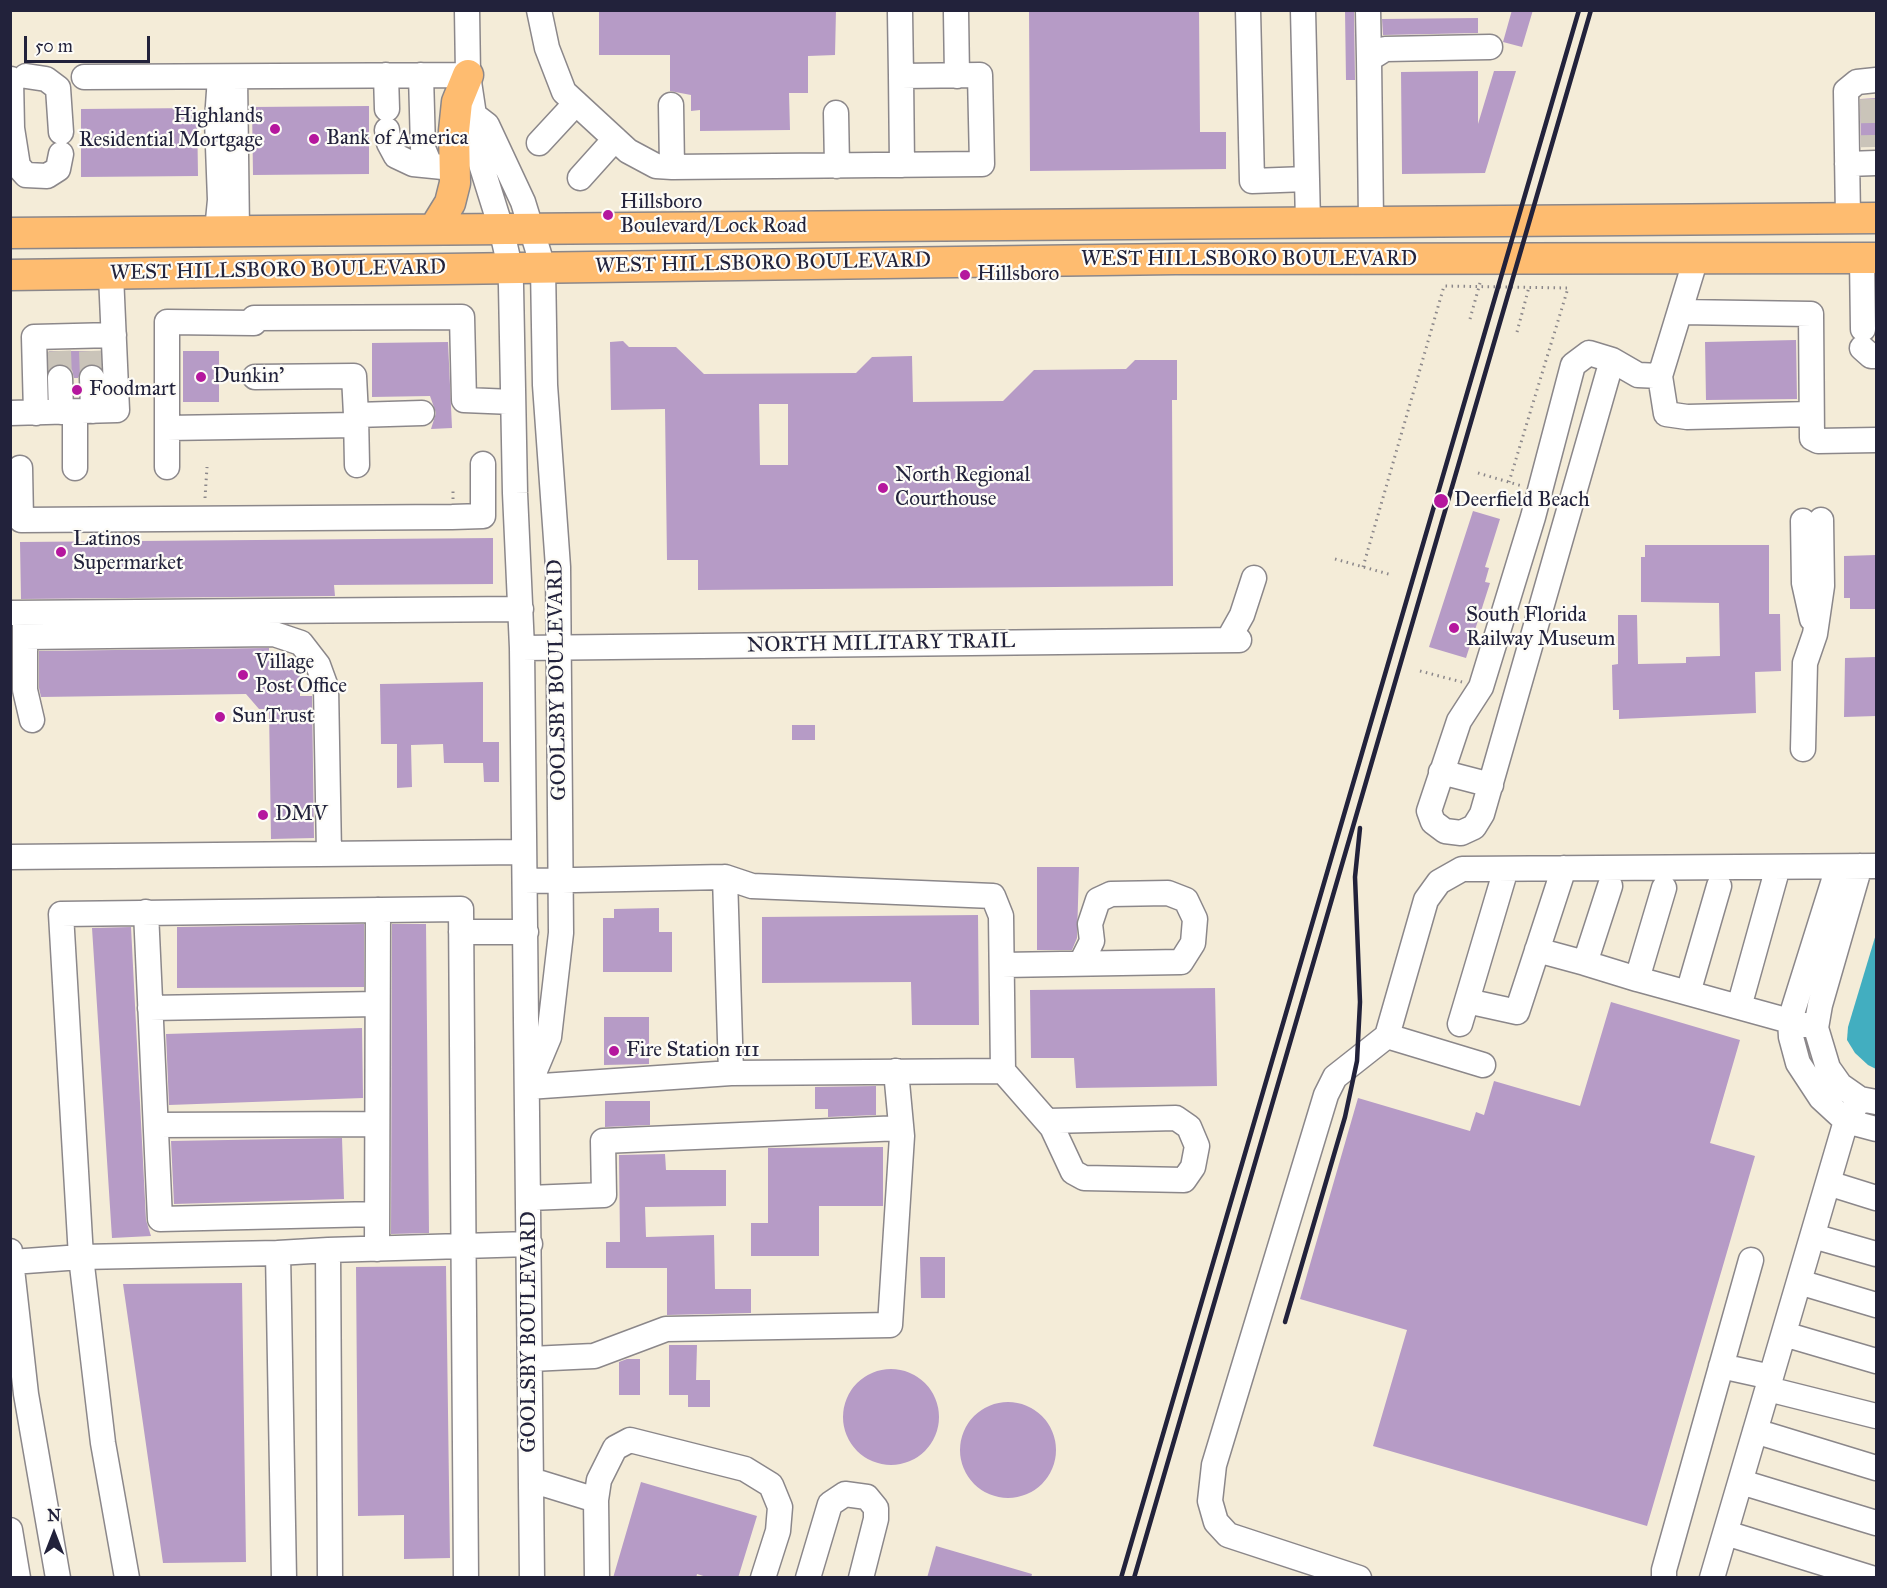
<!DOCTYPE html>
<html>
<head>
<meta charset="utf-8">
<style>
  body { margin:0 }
  #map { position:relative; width:1887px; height:1588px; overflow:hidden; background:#f4ecd8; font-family:"IM FELL Great Primer",serif }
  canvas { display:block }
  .frame { position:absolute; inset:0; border:12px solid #22223b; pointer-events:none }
  .north { position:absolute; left:24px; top:1504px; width:60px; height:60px; -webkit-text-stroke:4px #fdfcf7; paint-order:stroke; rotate:0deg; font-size:16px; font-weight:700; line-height:24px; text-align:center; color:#22223b }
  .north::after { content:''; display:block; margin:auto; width:21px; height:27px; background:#22223b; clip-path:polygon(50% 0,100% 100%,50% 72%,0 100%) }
  .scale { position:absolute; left:24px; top:36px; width:126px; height:27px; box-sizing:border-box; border:3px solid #22223b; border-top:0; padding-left:8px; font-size:18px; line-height:21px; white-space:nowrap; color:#22223b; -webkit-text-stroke:4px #fdfcf7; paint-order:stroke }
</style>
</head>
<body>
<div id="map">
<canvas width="1887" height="1588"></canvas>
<div class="frame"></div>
<div class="north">N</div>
<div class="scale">50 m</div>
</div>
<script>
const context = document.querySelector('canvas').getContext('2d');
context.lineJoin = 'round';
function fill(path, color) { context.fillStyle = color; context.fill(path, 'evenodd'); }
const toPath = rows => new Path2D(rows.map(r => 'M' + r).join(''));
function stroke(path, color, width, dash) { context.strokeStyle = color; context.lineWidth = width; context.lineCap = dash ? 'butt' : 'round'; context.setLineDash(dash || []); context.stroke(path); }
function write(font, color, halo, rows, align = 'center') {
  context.font = font + ' "IM FELL Great Primer",serif'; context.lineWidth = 4.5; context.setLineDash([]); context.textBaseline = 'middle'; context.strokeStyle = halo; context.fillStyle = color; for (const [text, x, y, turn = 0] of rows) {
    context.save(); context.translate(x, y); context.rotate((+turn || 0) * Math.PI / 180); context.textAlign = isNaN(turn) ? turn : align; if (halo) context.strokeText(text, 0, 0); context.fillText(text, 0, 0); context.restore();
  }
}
fill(toPath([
  [1876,934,1876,1069,1868,1065,1855,1053,1847,1040,1848,1027]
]), '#42aec0');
fill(toPath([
  [599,10,836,10,835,55,808,56,808,93,789,93,790,130,700,131,700,110,691,111,691,95,670,91,670,55,599,55],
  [1029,10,1199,10,1200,132,1226,132,1226,169,1030,171],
  [1345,10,1354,10,1355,80,1346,80],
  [1512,10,1533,10,1522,47,1503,42],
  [1478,18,1478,33,1383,35,1382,19],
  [1478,71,1478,124,1494,71,1516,71,1485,173,1402,174,1401,72],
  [1876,98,1876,147,1861,147,1860,99],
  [369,106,369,174,253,175,252,107],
  [197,108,198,176,81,177,81,109],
  [1796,340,1797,399,1706,400,1705,342],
  [623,341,629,347,676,347,704,374,856,373,872,357,912,356,913,402,1003,401,1034,370,1126,369,1135,360,1177,360,1177,400,1172,400,1173,586,698,590,698,560,667,560,665,409,611,410,610,342],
  [759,404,788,404,788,465,760,465],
  [448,342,452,428,431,429,436,413,430,396,372,397,372,343],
  [49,351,100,351,101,367,92,364,85,366,78,378,74,378,72,370,66,365,59,364,49,369],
  [183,351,219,351,219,402,183,402],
  [1473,511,1500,519,1485,567,1489,568,1485,582,1490,583,1466,658,1429,647],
  [493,538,493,584,334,585,335,596,21,599,20,542],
  [1645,545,1769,545,1769,614,1780,614,1781,671,1755,672,1756,713,1619,719,1619,710,1613,710,1612,665,1618,664,1618,615,1637,615,1638,664,1686,663,1686,657,1720,656,1719,603,1641,602,1641,557,1645,557],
  [1876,555,1876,609,1850,609,1850,598,1844,598,1844,556],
  [269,648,269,657,286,657,300,669,300,696,312,696,314,838,271,839,269,709,259,709,246,694,41,697,39,688,39,651],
  [1876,657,1876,716,1844,717,1845,658],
  [483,682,483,742,499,742,499,782,484,782,483,763,444,763,443,744,411,745,412,787,397,788,397,744,381,744,380,684],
  [792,725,815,725,815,740,792,740],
  [1037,867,1079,867,1077,938,1072,950,1037,950],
  [659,908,659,932,672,932,672,972,603,972,603,918,614,918,614,909],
  [978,915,979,1025,912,1025,911,982,762,983,762,917],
  [364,924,364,987,177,988,177,927],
  [392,924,426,924,429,1233,391,1234],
  [131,927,146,1220,151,1236,112,1238,92,928],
  [1215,988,1217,1086,1076,1088,1074,1058,1031,1058,1030,990],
  [1611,1002,1740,1040,1710,1143,1755,1156,1647,1526,1373,1446,1407,1330,1300,1299,1358,1098,1470,1131,1476,1112,1484,1115,1494,1081,1580,1106],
  [604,1017,649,1017,649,1064,604,1065],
  [362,1028,363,1098,169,1105,166,1034],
  [876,1086,876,1115,828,1117,828,1109,815,1109,815,1087],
  [605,1101,650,1101,650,1125,605,1127],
  [342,1138,344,1199,174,1204,171,1141],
  [883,1147,883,1206,819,1206,819,1256,751,1256,751,1223,768,1223,768,1148],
  [665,1154,666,1170,726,1170,726,1206,645,1207,646,1237,714,1235,715,1289,751,1289,751,1313,667,1315,667,1268,606,1268,606,1242,620,1242,619,1155],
  [920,1257,945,1257,945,1298,921,1298],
  [446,1266,450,1558,404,1559,404,1515,358,1516,356,1267],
  [242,1283,246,1562,163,1563,123,1284],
  [669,1345,697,1345,696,1380,710,1380,710,1407,688,1407,688,1395,669,1395],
  [627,1359,640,1359,640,1395,619,1395,619,1362],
  '843 1417a48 48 0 1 1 96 0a48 48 0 1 1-96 0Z',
  '960 1450a48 48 0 1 1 96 0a48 48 0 1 1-96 0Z',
  [641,1482,757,1516,738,1578,710,1578,697,1574,696,1578,613,1578],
  [936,1546,1032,1574,1031,1578,927,1578]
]), '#b69bc6');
stroke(toPath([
  [1872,99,1873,147],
  [59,351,60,378],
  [91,351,92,378]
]), '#cac4b9', 24, [24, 12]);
const minor = toPath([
  [467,10,468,75,474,115,470,129,501,228,510,267,511,286,515,493,522,648,532,1578],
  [539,10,547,48,564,92,628,151,656,166,672,167,671,105],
  [1248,10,1252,181,1307,179],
  [1303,10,1308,222],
  [1368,10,1369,59],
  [900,13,901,76],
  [956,13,957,76],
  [386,75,387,109],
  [421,75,423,148,430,165],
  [26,76,46,79,58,88,61,132],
  [84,77,468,75],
  [235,77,237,231],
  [11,79,12,128,18,166,26,175,47,176,58,169,61,154],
  [836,113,837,166],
  [474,115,487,125,523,202,543,267,545,385,558,567,561,933,549,1037,531,1080],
  [387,130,389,143,396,156,413,164,443,167],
  [539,143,576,103],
  [1847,164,1876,163],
  [672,167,877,165,982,164,980,75,901,76,902,165],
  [580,178,615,139],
  [1848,218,1846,91,1857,82,1876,80],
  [1371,221,1369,59,1385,49,1490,47],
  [217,231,220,200,217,120,220,77],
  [1862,258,1863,329],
  [1681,312,1811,314,1812,438,1818,441,1876,440],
  [254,318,462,317,464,400,513,402],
  [254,323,167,322,167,428,356,425],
  [1862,348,1871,356,1876,356],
  [1612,360,1482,814,1474,827,1461,833,1445,831,1433,822,1429,811,1459,721,1481,687,1533,517,1573,365,1589,353,1612,360,1638,375,1660,376,1696,258],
  [1660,376,1666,414,1687,417,1810,414],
  [255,377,354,376,356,415,422,413],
  [60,378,61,412],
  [92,378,93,411],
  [10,413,117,410,111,275],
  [36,413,34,337,114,335],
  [356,415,357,465],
  [167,428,167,467],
  [20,468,21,520,452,517,483,516,483,464],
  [75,468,75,412],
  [1803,521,1804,583,1812,619],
  [10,613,521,609],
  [25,621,25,690,32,720],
  [25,637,274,634,301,643,318,665,326,687,329,854],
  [1228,640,1242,615,1254,578],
  [522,648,1239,640],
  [1803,749,1805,663,1815,634,1822,586,1821,520],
  [1441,772,1491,785],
  [10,857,524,852],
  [1860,866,1820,1005,1816,1028,1828,1068,1840,1085,1860,1099,1876,1102],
  [1838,867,1790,1020,1791,1037,1798,1063,1821,1098,1846,1121,1876,1129],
  [725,877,731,1073,1003,1071],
  [525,881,725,877,752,886,993,896,1001,916,1003,1071,1052,1127,1073,1172,1084,1178,1184,1180,1193,1167,1197,1146,1189,1127,1176,1118,1048,1121],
  [146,912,160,1219,377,1214],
  [461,932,526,932],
  [1537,950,1585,963,1610,886],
  [1585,963,1637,979,1664,888],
  [1002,965,1181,962,1193,943,1195,919,1186,900,1168,893,1111,894,1098,900,1090,924,1092,941,1081,963],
  [1637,979,1688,993,1719,886],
  [1688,993,1804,1025],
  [1467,1001,1517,1012,1564,868],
  [1739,1007,1778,867],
  [150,1008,377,1004],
  [1460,1024,1506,869],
  [1483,1065,1387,1036,1426,900,1439,882,1462,869,1876,866],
  [528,1087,731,1073],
  [156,1125,377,1124],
  [1828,1183,1876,1198],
  [529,1198,604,1195,603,1141,901,1128],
  [1813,1236,1876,1254],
  [377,1249,378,910],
  [328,1250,530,1244],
  [10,1251,26,1394,58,1578],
  [278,1253,328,1250,330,1578],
  [12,1262,81,1257,103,1443,127,1578],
  [1799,1282,1876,1305],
  [1784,1334,1876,1361],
  [531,1359,594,1356,666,1329,890,1325,902,1136,896,1071],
  [1721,1366,1771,1377],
  [1768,1389,1876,1416],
  [1755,1431,1876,1468],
  [531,1480,596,1500],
  [1741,1482,1876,1523],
  [10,1530,18,1578],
  [1726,1533,1871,1578],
  [284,1578,278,1253,81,1257,61,914,461,909,466,1578],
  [597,1578,596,1500,599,1480,615,1448,630,1440,745,1469,771,1485,780,1507,778,1531,763,1578],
  [808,1578,830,1504,845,1494,867,1497,876,1508,876,1519,861,1578],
  [1359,1578,1228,1535,1216,1522,1210,1501,1214,1465,1326,1095,1335,1077,1387,1036],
  [1664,1578,1664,1570,1751,1260],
  [1712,1578,1846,1121,1860,1099]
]);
const major = toPath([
  [434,229,450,203,455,183,454,131,457,102,468,75],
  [10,233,1876,218],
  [10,275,1175,259,1876,258]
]);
stroke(minor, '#8b878a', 27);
stroke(major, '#8b878a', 33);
stroke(toPath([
  [1470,319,1480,283],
  [1517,332,1529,287],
  [1478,473,1522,486],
  [205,498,207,467],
  [453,499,453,489],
  [1335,559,1392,575],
  [1363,567,1444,286,1568,288,1509,482],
  [1420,671,1462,682]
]), '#8b878a', 3, [1.5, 4.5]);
stroke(minor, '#fff', 24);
stroke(major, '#febc70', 30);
stroke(toPath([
  [1285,1322,1345,1117,1357,1061,1360,1002,1355,877,1360,828],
  [1121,1578,1579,10],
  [1134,1578,1591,10]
]), '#22223b', 4.5);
stroke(toPath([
  [198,140,252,140]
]), '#8b878a', 3, [1.5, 4.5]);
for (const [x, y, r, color] of [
  [275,129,6,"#b5179e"],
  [314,139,6,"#b5179e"],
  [608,215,6,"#b5179e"],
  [965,275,6,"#b5179e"],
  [201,377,6,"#b5179e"],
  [77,390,6,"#b5179e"],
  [883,488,6,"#b5179e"],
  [1441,501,8,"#b5179e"],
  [61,552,6,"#b5179e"],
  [1454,628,6,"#b5179e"],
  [243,675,6,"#b5179e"],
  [220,717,6,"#b5179e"],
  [263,815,6,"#b5179e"],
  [614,1051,6,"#b5179e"]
]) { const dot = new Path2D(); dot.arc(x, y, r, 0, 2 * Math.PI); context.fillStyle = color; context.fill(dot); stroke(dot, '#fdfcf7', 2); }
write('21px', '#22223b', '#fdfcf7', [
  ["Highlands",263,117,"right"],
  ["Residential Mortgage",263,141,"right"],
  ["Bank of America",326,139],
  ["Hillsboro",620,203],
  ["Boulevard/Lock Road",620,227],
  ["Hillsboro",977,275],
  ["Dunkin'",213,377],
  ["Foodmart",89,390],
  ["North Regional",895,476],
  ["Courthouse",895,500],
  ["Deerfield Beach",1454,501],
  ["Latinos",73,540],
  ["Supermarket",73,564],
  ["South Florida",1466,616],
  ["Railway Museum",1466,640],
  ["Village",255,663],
  ["Post Office",255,687],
  ["SunTrust",232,717],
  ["DMV",275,815],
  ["Fire Station 111",626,1051]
], 'left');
write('21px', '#22223b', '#fdfcf7', [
  ["WEST HILLSBORO BOULEVARD",1249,260],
  ["WEST HILLSBORO BOULEVARD",763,264,-1],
  ["WEST HILLSBORO BOULEVARD",278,271,-1],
  ["NORTH MILITARY TRAIL",881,644,-1],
  ["GOOLSBY BOULEVARD",558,680,-91],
  ["GOOLSBY BOULEVARD",530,1332,-90]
]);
</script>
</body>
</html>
